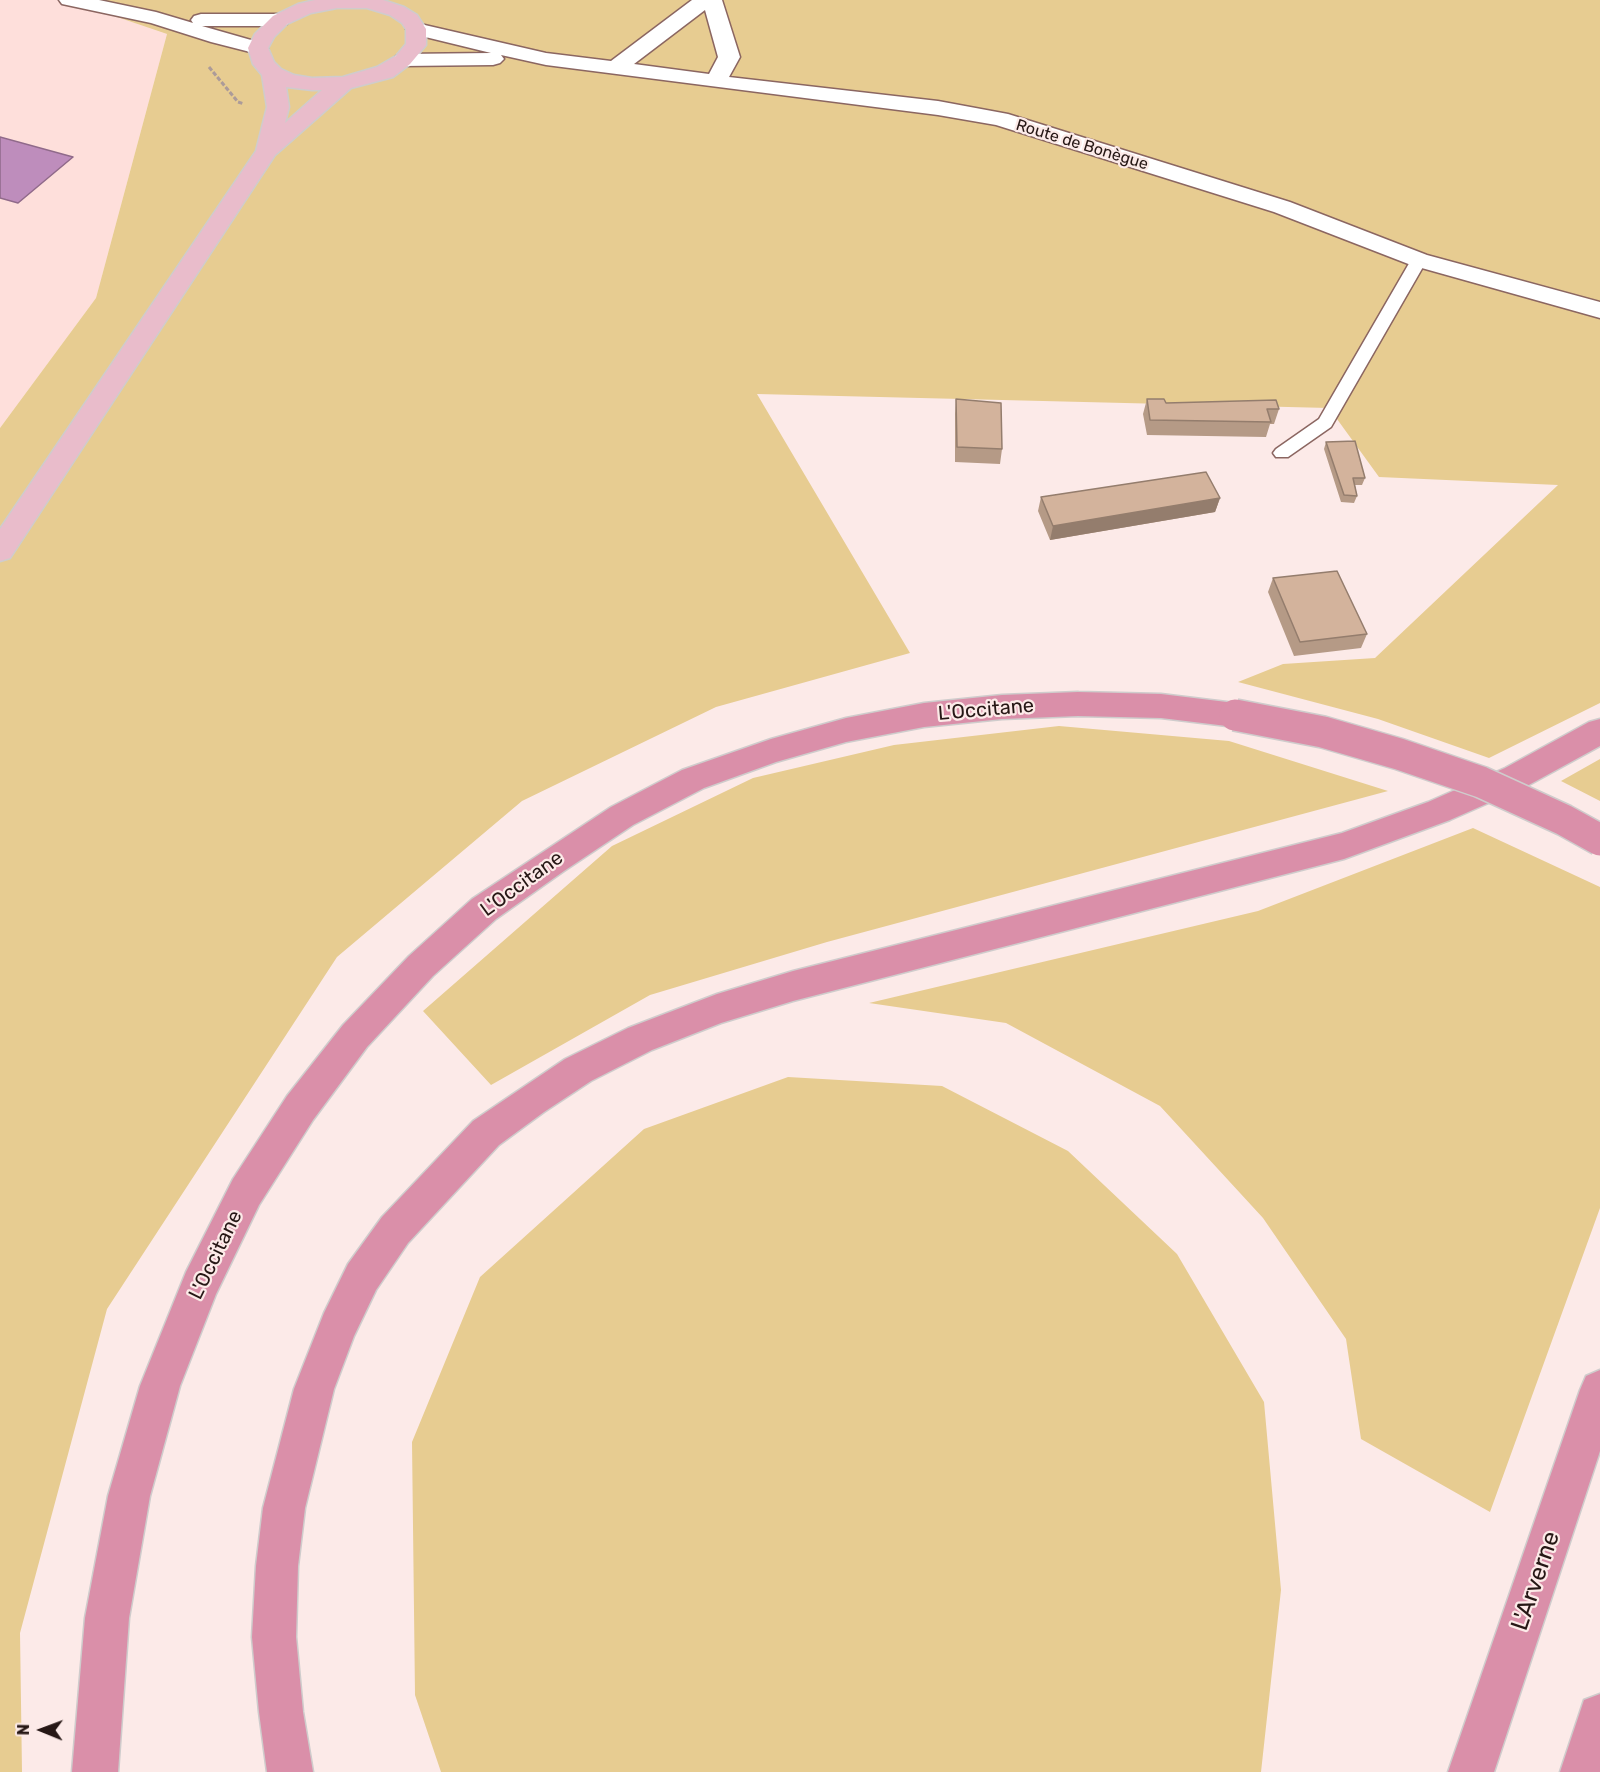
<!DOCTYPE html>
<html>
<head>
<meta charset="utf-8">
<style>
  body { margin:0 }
  #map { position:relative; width:1600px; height:1772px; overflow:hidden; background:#fceae8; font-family:Rubik,sans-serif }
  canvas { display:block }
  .north { position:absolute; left:12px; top:1700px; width:60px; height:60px; -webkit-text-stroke:4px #fceae8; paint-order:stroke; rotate:271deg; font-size:16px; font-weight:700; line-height:24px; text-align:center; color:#261715 }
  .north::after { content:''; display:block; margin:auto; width:21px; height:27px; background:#261715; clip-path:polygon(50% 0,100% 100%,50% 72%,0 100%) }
</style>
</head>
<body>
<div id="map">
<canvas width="1600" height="1772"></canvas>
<div class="north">N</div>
</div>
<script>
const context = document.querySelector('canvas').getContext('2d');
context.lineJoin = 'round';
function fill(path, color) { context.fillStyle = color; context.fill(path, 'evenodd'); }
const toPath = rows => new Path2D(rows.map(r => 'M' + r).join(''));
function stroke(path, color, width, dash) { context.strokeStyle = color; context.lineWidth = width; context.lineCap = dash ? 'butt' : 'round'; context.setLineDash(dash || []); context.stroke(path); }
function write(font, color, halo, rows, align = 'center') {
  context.font = font + ' Rubik,sans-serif'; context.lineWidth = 4.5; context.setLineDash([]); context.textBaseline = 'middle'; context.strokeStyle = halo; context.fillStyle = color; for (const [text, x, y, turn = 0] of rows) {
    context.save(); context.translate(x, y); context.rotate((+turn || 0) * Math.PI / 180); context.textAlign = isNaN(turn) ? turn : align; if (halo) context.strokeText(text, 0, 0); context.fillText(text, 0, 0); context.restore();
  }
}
fill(toPath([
  [0,0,67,0,167,34,96,298,0,428]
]), '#fedfdb');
fill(toPath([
  [67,0,1600,0,1600,703,1489,758,1378,719,1238,682,1283,664,1375,658,1558,485,1379,477,1329,408,757,394,910,653,716,707,522,801,337,957,107,1309,20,1633,22,1772,0,1772,0,428,96,298,167,34],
  [1059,726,1229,741,1388,791,827,942,650,995,491,1085,423,1011,612,846,753,778,894,745],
  [1600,759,1600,801,1561,781],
  [1473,828,1600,887,1600,1208,1490,1512,1361,1439,1346,1339,1263,1218,1160,1106,1006,1023,869,1003,1258,911],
  [788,1077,942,1086,1068,1151,1177,1254,1264,1402,1281,1590,1261,1772,441,1772,415,1695,412,1442,480,1277,644,1129]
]), '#e7cc91');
const water = toPath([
  [0,137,73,157,18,203,0,198,0,137]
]);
fill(water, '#be8dbc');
stroke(water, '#906a8a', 1.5);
const lane = toPath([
  [1419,255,1427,260,1331,427,1288,457,1276,457,1273,453,1276,449,1319,419,1411,260,1419,255]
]);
const street = toPath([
  [59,0,99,0,156,12,193,23,191,20,194,16,201,14,280,14,287,16,290,20,287,24,280,26,202,26,265,44,268,48,265,52,258,54,211,42,151,23,62,4,59,0],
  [692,0,722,0,740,57,729,77,938,101,1008,114,1290,202,1427,255,1600,302,1600,318,1411,265,1274,212,996,125,938,115,546,65,501,55,504,59,500,63,493,65,403,66,396,64,392,60,396,56,403,54,491,53,409,33,406,29,409,25,416,23,546,53,611,61,692,0],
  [705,10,718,57,709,74,634,64,705,10]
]);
const primary = toPath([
  [315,0,383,0,404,7,417,15,426,29,426,45,410,64,393,77,351,88,275,155,10,558,0,561,0,529,256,151,267,107,262,75,253,64,248,48,255,34,273,16,298,4,315,0],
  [337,8,367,8,390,15,402,23,406,29,406,44,396,56,377,67,343,77,312,78,294,75,281,69,274,62,268,48,274,37,287,24,311,13,337,8],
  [286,87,312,90,322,90,285,123,289,107,286,87]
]);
const highway = toPath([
  [1078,692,1161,694,1235,703,1246,707,1250,715,1246,723,1235,727,1161,718,1078,716,1002,719,924,727,846,742,776,762,704,788,633,825,564,871,496,919,433,976,367,1047,313,1120,259,1205,216,1294,180,1386,150,1496,129,1618,118,1772,72,1772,85,1618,108,1496,140,1386,186,1272,233,1179,287,1096,343,1025,409,956,472,899,611,807,682,770,771,739,846,718,924,703,1002,695,1078,692],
  [1600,719,1600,746,1527,786,1450,820,1344,859,793,1001,721,1023,652,1050,591,1081,544,1112,499,1145,408,1243,376,1290,354,1336,334,1389,305,1508,298,1566,296,1637,303,1712,313,1772,267,1772,259,1712,252,1637,256,1566,263,1508,294,1389,324,1313,348,1264,382,1217,473,1121,565,1059,628,1028,717,994,793,971,1342,833,1428,802,1505,768,1589,722,1600,719],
  [1600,1370,1600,1451,1494,1772,1448,1772,1580,1390,1586,1376,1600,1370],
  [1600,1694,1600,1772,1560,1772,1584,1700,1600,1694]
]);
stroke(lane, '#8b6661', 3);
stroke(street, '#8b6661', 3);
stroke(primary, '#cfcccc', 3);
stroke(highway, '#cfcccc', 3);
stroke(toPath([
  [209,67,238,102,244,104]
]), '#ac9b99', 3, [4.5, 2]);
fill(lane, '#fff');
fill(street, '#fff');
fill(primary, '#e9bccb');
fill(highway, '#da8fa9');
const highwayBridge = toPath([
  [1235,715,1323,732,1399,754,1481,782,1564,820,1600,840]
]);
stroke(highwayBridge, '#cfcccc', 34, []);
stroke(highwayBridge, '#da8fa9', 31);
fill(toPath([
  [956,399,1002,449,1000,464,955,462,955,414],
  [1147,399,1166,403,1279,409,1274,424,1270,424,1266,437,1147,435,1143,414],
  [1326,442,1365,478,1362,485,1355,485,1357,496,1354,503,1341,502,1324,449],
  [1041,497,1220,498,1215,512,1050,540,1038,511],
  [1273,578,1367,634,1361,648,1294,656,1268,592]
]), '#b59a86');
fill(toPath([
  [1220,498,1215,512,1050,540,1053,526]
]), '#947d6d');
const building = toPath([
  [956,399,1001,403,1002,449,957,447,956,399],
  [1147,399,1164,399,1166,403,1276,400,1279,409,1267,409,1271,422,1150,420,1147,399],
  [1355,441,1365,478,1353,478,1357,496,1344,495,1326,442,1355,441],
  [1206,472,1220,498,1053,526,1041,497,1206,472],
  [1337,571,1367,634,1300,642,1273,578,1337,571]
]);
fill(building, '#d3b39c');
stroke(building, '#947d6d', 1.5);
write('16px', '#261715', '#fceae8', [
  ["Route de Bonègue",1082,145,17]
]);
write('20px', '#261715', '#fceae8', [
  ["L'Occitane",986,710,-5],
  ["L'Occitane",522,884,-36],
  ["L'Occitane",216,1255,-64]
]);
write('24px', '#261715', '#fceae8', [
  ["L'Arverne",1536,1581,-71]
]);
</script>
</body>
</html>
